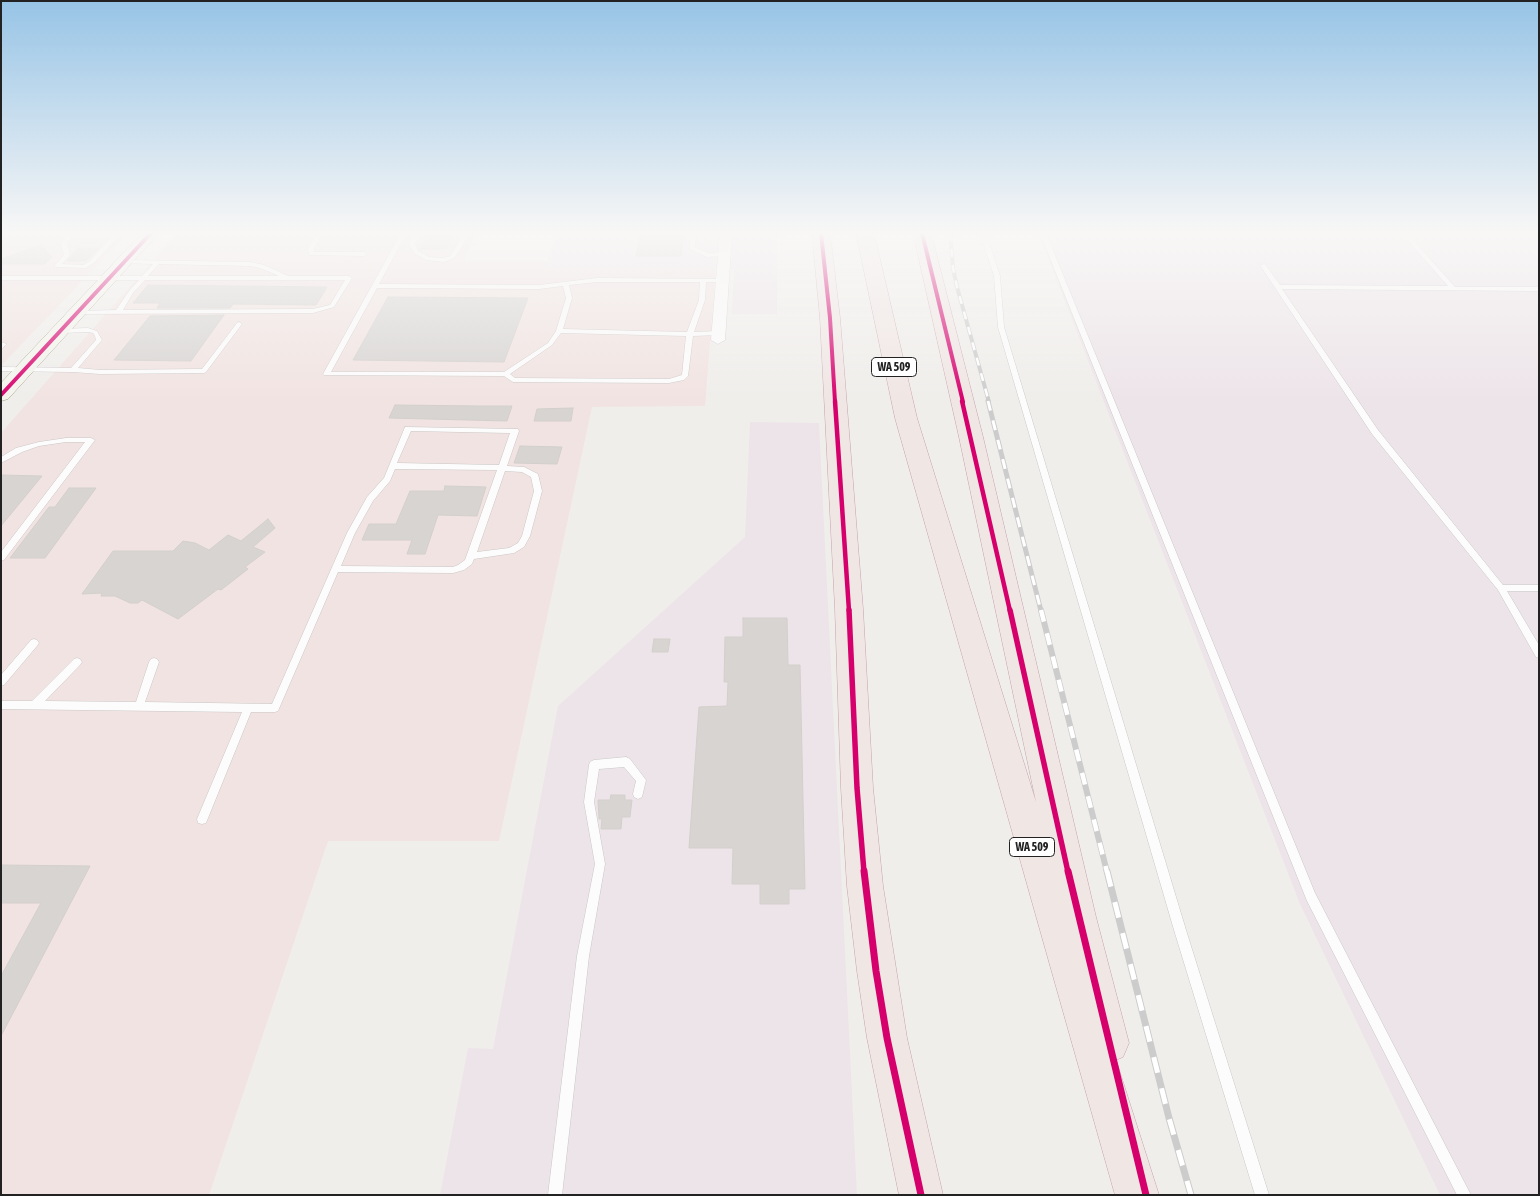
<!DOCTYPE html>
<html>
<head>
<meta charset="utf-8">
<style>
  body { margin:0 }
  #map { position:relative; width:1540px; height:1196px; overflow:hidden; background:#f0eeeb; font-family:"Asap Condensed",sans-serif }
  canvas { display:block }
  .frame { position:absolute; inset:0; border:2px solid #222; pointer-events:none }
</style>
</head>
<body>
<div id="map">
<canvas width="1540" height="1196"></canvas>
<div class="frame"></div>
</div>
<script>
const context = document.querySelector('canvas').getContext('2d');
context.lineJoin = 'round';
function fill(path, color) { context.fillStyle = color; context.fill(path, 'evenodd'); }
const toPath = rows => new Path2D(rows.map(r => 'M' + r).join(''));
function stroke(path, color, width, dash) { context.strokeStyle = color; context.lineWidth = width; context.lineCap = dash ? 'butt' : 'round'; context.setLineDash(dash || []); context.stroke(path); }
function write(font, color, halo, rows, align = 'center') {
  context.font = font + ' "Asap Condensed",sans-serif'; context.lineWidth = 4.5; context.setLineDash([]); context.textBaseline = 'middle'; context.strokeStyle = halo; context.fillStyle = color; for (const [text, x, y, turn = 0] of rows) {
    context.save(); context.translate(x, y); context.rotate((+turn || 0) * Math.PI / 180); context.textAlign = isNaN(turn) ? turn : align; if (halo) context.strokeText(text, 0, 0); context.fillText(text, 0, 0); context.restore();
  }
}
fill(toPath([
  [1,233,128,233,1,366],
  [177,233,476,233,464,261,548,261,546,269,716,269,705,406,592,407,499,841,328,841,209,1195,1,1195,1,433]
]), '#f1e3e1');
fill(toPath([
  [556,233,777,233,777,314,732,314,734,269,545,269],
  [1038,233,1539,233,1539,1195,1440,1195,1300,904],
  [750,422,819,423,857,1195,440,1195,468,1048,493,1049,558,706,745,537]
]), '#ede4e9');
const building = toPath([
  [428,233,454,233,446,249,419,249,428,233],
  [641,233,684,233,681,256,636,256,641,233],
  [41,245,52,257,45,264,1,264,1,259,41,245],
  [78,248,99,248,86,261,67,261,78,248],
  [148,285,327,287,316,305,233,304,230,308,157,308,160,303,133,303,148,285],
  [388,297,528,298,504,362,353,360,388,297],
  [224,315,191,361,114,360,150,316,224,315],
  [395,405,479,406,512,406,507,421,389,418,395,405],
  [573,408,571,421,534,421,537,409,573,408],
  [520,446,562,447,557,464,514,463,520,446],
  [1,475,42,476,1,526,1,475],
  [445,486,486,487,477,516,438,515,425,554,407,554,412,540,362,540,369,524,396,524,410,491,444,491,445,486],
  [69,488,96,488,45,558,10,558,49,507,55,507,69,488],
  [268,519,275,528,253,547,265,552,245,567,248,569,221,590,218,589,178,619,142,600,138,603,130,603,115,596,101,596,102,593,82,594,113,551,173,551,183,541,195,543,209,550,228,535,241,541,268,519],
  [743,618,787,618,788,665,800,665,805,889,789,889,789,904,760,904,760,884,732,884,733,848,689,848,699,707,727,706,728,682,724,682,725,637,743,637,743,618],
  [654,639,670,639,668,652,652,652,654,639],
  [611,795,625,795,625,800,632,800,630,817,622,817,621,829,601,829,602,819,599,819,598,800,610,800,611,795],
  [1,865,90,866,1,1036,1,976,41,903,1,903,1,865]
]);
fill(building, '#d7d4d2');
stroke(building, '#d3d0cc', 1);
const service = toPath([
  [69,233,149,233,152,235,149,237,118,237,94,263,86,268,55,267,55,265,64,255,61,243,69,233],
  [72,237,111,237,90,261,83,265,62,264,70,255,67,243,72,237],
  [317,233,323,233,314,248,314,252,364,252,367,254,364,256,309,255,308,248,317,233],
  [401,233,407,233,379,284,539,285,597,278,722,279,725,281,724,282,706,282,705,300,694,332,719,331,722,333,719,335,693,336,688,376,684,380,669,383,513,382,504,376,324,375,323,374,401,233],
  [597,282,700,282,699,300,687,332,563,329,572,298,569,285,597,282],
  [563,286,566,298,556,331,548,343,504,372,331,372,377,288,539,289,563,286],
  [561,333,686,336,682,375,669,379,515,378,510,374,552,345,561,333],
  [414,233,420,233,415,244,418,251,429,257,443,258,450,256,456,247,462,233,468,233,462,247,454,258,444,262,426,260,414,253,409,244,414,233],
  [690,233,696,233,695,247,708,253,724,252,727,254,724,256,707,257,690,249,690,233],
  [980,233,986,233,1000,276,1004,327,1186,930,1269,1195,1255,1195,1174,930,998,327,994,276,980,233],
  [1040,233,1046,233,1315,893,1471,1195,1457,1195,1307,901,1040,233],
  [1401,233,1407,233,1455,287,1539,287,1539,291,1282,289,1378,430,1503,585,1539,585,1539,591,1507,591,1539,645,1539,658,1536,657,1498,590,1372,434,1260,265,1265,264,1280,285,1448,286,1401,233],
  [124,260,250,262,264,265,288,276,349,276,352,278,334,307,313,313,78,314,76,313,76,311,116,310,129,291,139,280,1,280,1,276,142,276,153,264,122,263,121,262,124,260],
  [159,264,250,266,260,268,279,276,148,276,159,264],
  [145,280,345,280,330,305,313,309,123,310,133,293,145,280],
  [239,322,242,324,206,372,204,373,100,374,73,372,1,371,1,367,71,368,96,340,95,336,93,333,88,332,61,333,58,331,61,329,88,328,97,331,102,340,78,368,100,370,202,369,237,323,239,322],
  [1,342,7,344,1,349,1,342],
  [405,427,518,429,519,431,507,466,524,467,538,474,542,491,530,536,524,547,514,553,474,559,472,564,464,570,453,573,338,572,278,711,275,712,251,712,206,823,202,824,198,823,197,819,242,712,1,709,1,701,32,701,74,659,77,658,80,659,82,662,80,665,45,701,136,702,149,662,151,659,154,658,157,659,159,662,145,702,272,704,347,533,367,497,384,478,405,427],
  [411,431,510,433,499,465,397,463,411,431],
  [395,469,497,470,465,560,458,565,453,567,341,566,355,533,373,501,390,481,395,469],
  [505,471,522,472,531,477,534,491,522,536,518,543,509,548,477,552,505,471],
  [66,438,91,438,95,440,4,560,1,561,1,552,85,442,66,442,39,446,22,452,1,463,1,457,16,448,39,442,66,438],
  [34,639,37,640,39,643,37,646,4,685,1,686,1,675,31,640,34,639],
  [626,757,630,759,646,780,642,797,638,799,634,797,633,794,636,781,624,767,599,769,594,802,605,864,589,956,562,1195,548,1195,577,956,595,864,584,802,589,765,590,762,594,760,626,757]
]);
const minor = toPath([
  [720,233,732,233,725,340,718,344,711,340,720,233]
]);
const secondary = toPath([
  [142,233,159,233,8,399,1,401,1,383,142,233]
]);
const trunk = toPath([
  [812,233,830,233,840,318,863,609,873,788,883,886,907,1038,943,1195,899,1195,867,1038,857,971,847,886,841,788,835,609,820,318,812,233],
  [856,233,874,233,917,418,1036,802,959,437,913,233,931,233,983,437,1096,917,1129,1043,1123,1057,1116,1060,1159,1195,1115,1195,895,418,856,233]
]);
stroke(service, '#c9c8c7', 1);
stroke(minor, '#c9c8c7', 1);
stroke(secondary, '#999a82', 1);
stroke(trunk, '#c5a2ac', 1);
fill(service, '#fdfcfc');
fill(minor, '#fdfcfc');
fill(secondary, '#f4f4ed');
fill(trunk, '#f0e6e4');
const railFar3 = toPath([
  [950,233,953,268,957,287,989,402]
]);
const railFar2 = toPath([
  [988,401,1041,611]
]);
const railFar1 = toPath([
  [1041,610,1107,872]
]);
const rail = toPath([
  [1107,871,1169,1118,1191,1195]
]);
stroke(railFar3, '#ccc', 4);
stroke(railFar2, '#ccc', 5);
stroke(railFar1, '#ccc', 6);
stroke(rail, '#ccc', 7);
stroke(railFar3, '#fff', 2.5, [8]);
stroke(railFar2, '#fff', 3, [10]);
stroke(railFar1, '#fff', 4.5, [12]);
stroke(rail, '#fff', 5, [16]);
stroke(toPath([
  [821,233,830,318,835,402],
  [922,233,963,402],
  [1,395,151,233]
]), '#d6006c', 4);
stroke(toPath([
  [835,401,849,611],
  [962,401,1010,611]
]), '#d6006c', 4.5);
stroke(toPath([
  [849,610,857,788,864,872],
  [1010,610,1068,872]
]), '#d6006c', 5.5);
stroke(toPath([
  [864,871,876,971,887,1038,921,1195],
  [1068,871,1146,1195]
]), '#d6006c', 7);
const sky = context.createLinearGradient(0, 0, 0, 401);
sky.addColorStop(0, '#97c4e6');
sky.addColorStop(0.58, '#f8f7f6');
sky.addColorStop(1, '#f8f7f600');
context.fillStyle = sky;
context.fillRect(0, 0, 1540, 401);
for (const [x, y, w] of [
  [894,367,45],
  [1032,847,45]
]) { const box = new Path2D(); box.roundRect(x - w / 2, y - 9.5, w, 19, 4); context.fillStyle = '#fff'; context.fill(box); stroke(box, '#222', 1); }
write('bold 12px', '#222', null, [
  ["WA 509",894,367],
  ["WA 509",1032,847]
]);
</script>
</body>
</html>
